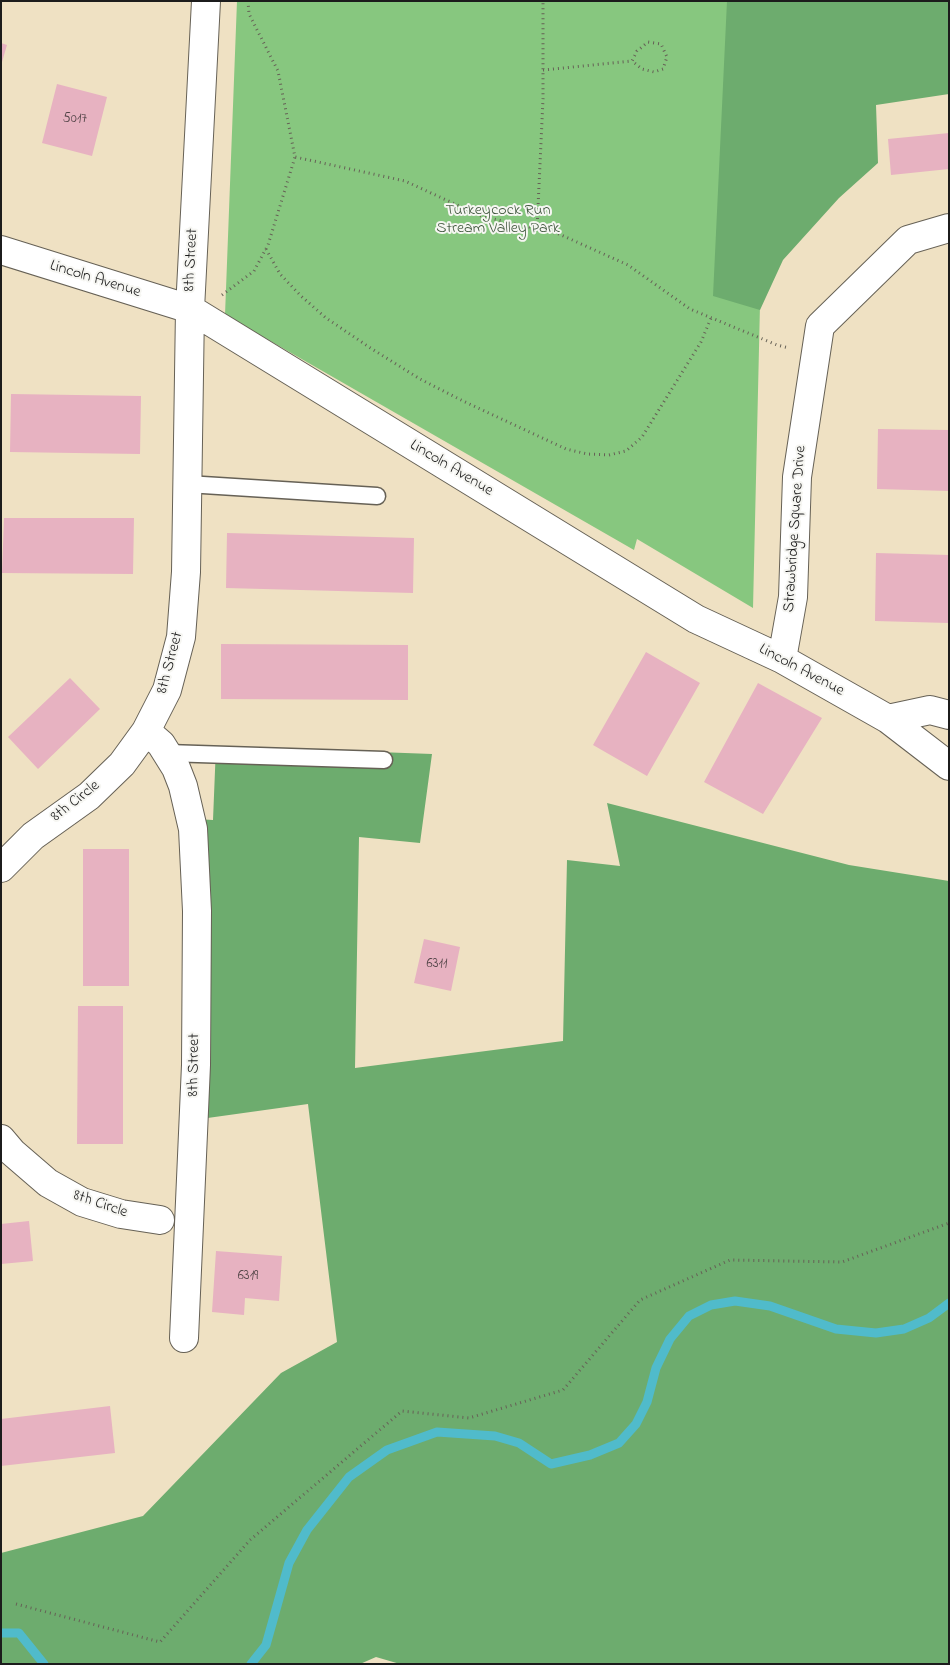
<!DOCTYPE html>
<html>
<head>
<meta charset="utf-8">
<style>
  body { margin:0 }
  #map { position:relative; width:950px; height:1665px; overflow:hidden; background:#efe1c3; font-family:"Indie Flower",sans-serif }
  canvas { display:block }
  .frame { position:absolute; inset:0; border:2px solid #1c1c1c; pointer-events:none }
</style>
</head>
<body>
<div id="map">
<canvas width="950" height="1665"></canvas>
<div class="frame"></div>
</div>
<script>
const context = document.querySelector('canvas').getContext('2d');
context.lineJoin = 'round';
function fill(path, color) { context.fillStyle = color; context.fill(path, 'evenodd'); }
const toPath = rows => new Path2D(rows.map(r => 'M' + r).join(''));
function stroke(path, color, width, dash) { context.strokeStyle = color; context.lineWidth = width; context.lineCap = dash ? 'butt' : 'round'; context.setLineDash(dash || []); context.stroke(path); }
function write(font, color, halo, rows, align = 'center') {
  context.font = font + ' "Indie Flower",sans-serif'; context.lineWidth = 4; context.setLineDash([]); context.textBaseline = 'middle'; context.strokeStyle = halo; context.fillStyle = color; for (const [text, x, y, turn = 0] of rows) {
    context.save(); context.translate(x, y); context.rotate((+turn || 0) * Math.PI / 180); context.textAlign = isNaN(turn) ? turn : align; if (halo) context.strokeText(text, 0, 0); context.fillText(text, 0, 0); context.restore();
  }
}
fill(toPath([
  [237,1,767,1,753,608,637,539,634,550,225,315]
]), '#87c77f');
fill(toPath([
  [727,1,949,1,949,94,876,105,878,163,839,198,783,260,760,310,713,296],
  [216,746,432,754,420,843,359,837,355,1068,563,1041,567,860,620,866,607,803,849,865,949,881,949,1664,400,1664,376,1657,360,1664,1,1664,1,1553,143,1516,281,1373,337,1342,308,1104,186,1121,195,819,213,820]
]), '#6dac6e');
stroke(toPath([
  [1,1633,19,1633,44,1664],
  [251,1664,266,1645,289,1563,307,1530,349,1477,387,1450,437,1432,495,1436,519,1443,551,1464,590,1455,619,1443,636,1424,647,1402,656,1368,670,1339,689,1316,711,1305,735,1301,770,1306,836,1329,876,1333,904,1329,929,1318,949,1303]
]), '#50bbcb', 9);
fill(toPath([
  [1,43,7,45,2,62,1,62],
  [57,84,107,97,92,156,42,143],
  [949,133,949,169,891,175,888,139],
  [11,394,141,396,140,454,10,452],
  [878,429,949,430,949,491,877,489],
  [4,518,134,518,133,574,2,573],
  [227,533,414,538,413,593,226,588],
  [876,553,949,555,949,623,875,621],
  [221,644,408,645,408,700,221,699],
  [646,652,700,683,647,776,593,745],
  [70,678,100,709,38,769,8,737],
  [758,683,822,718,763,814,704,782],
  [83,849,129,849,129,986,83,986],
  [424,939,460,947,451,991,414,983],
  [78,1006,123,1006,123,1144,77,1144],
  [29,1221,33,1261,1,1264,1,1224],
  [216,1251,282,1256,279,1301,245,1298,244,1315,212,1312],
  [110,1406,115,1453,1,1466,1,1419]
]), '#e7b2c1');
const lane = toPath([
  [187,484,377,496],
  [167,753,384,760]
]);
const street = toPath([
  [1,250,190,309,696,619,782,659,888,719,949,766],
  [782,659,793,597,797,477,820,326,908,240,949,228],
  [888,719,930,710,949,715],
  [146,731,161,744,176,768,183,786,193,829,197,911,196,1065,184,1338],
  [1,868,33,836,89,796,122,764,146,731,167,690,181,637,186,572,190,309,206,1],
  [1,1139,12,1152,48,1183,82,1202,121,1214,160,1220]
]);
stroke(lane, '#666156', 19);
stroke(street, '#666156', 30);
stroke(toPath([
  [248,1,249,14,278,71,295,157,405,181,481,216,559,234,628,265,690,309,777,345,789,348],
  [543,70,632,61,637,51,648,42,661,44,667,57,663,69,654,72,642,69,632,61],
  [537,229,543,99,543,1],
  [266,249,280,274,301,296,326,318,372,349,420,379,463,401,566,449,587,454,609,455,626,451,642,437,701,342,711,318],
  [222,295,254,271,268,245,295,157],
  [16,1604,160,1642,250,1540,402,1411,469,1418,563,1390,640,1300,730,1260,842,1262,949,1223]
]), '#666156', 3, [1, 4]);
stroke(lane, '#fff', 16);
stroke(street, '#fff', 28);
write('14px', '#4f4245', null, [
  ["5017",75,120],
  ["6311",437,965],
  ["6319",248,1277]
]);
write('16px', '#41583f', '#f6f6f2', [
  ["Turkeycock Run",498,211],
  ["Stream Valley Park",498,229]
]);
write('16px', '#1c1c1c', '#f6f6f2', [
  ["8th Street",192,260,-87],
  ["Lincoln Avenue",95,280,17],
  ["Lincoln Avenue",451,469,31],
  ["Strawbridge Square Drive",796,529,-86],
  ["8th Street",171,663,-75],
  ["Lincoln Avenue",801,671,28],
  ["8th Circle",76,802,-38],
  ["8th Street",195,1065,-89],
  ["8th Circle",100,1205,19]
]);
</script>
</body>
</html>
